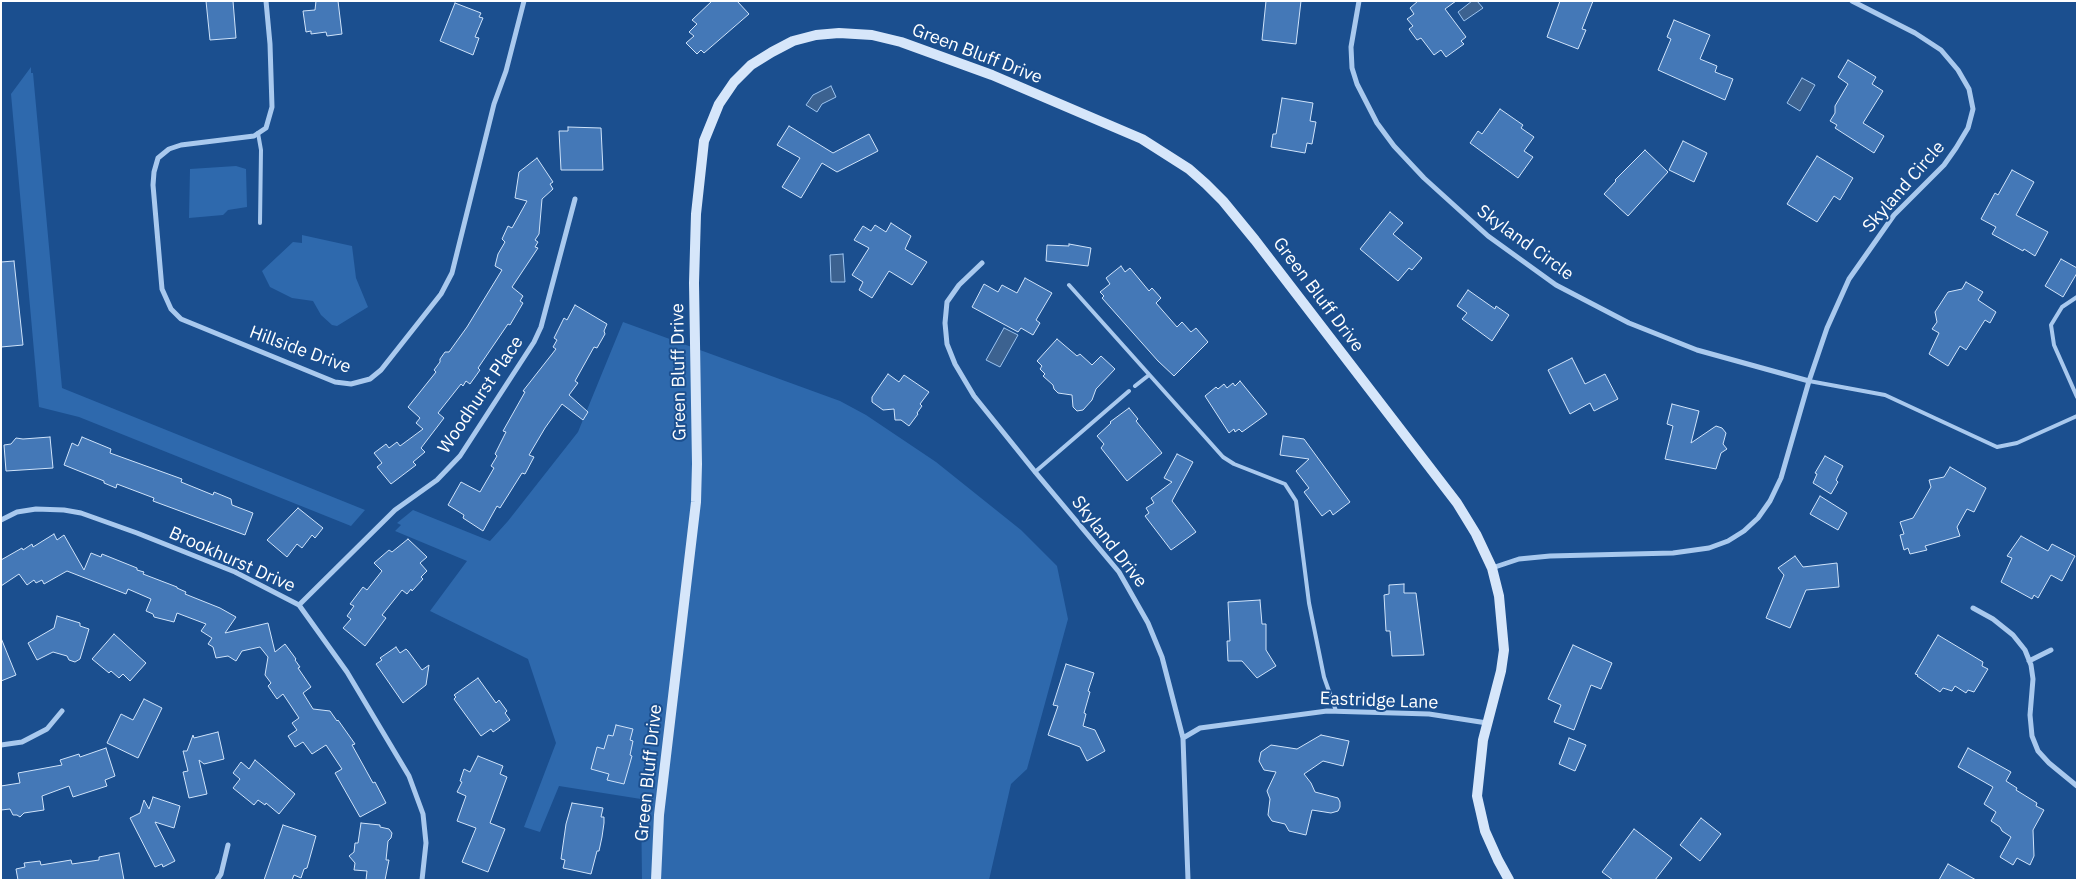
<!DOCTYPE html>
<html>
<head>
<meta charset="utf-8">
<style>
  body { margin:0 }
  #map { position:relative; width:2078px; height:881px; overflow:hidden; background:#1b4f8f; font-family:"IBM Plex Sans",sans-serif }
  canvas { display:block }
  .frame { position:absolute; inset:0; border:2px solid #fff; pointer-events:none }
</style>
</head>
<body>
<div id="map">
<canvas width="2078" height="881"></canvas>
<div class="frame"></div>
</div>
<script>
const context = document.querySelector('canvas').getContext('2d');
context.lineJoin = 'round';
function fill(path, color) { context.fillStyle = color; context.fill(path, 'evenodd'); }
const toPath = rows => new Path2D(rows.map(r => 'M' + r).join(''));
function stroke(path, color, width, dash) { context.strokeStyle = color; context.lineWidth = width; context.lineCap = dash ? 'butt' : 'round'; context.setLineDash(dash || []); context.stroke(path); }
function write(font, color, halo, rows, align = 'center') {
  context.font = font + ' "IBM Plex Sans",sans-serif'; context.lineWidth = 4; context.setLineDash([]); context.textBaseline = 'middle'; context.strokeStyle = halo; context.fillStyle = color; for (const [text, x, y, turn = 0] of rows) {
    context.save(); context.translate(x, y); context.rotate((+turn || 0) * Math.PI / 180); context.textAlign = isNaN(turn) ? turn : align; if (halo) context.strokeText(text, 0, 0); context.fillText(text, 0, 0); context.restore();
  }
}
fill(toPath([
  [31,67,31,73,33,73,62,388,365,510,351,526,79,417,39,407,11,94],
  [236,166,246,169,247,207,228,210,223,215,189,218,190,169],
  [302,235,352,246,356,278,368,307,337,326,332,325,321,315,313,301,292,298,270,287,262,271,293,242,302,243],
  [623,322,840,401,866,415,936,462,1021,530,1057,566,1068,619,1027,769,1011,784,989,880,642,880,641,799,559,786,540,832,524,827,556,743,528,659,430,611,467,561,395,531,401,525,397,523,413,510,490,541,508,521,578,432]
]), '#2e69ad');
const water = toPath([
  [1472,1,1477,1,1483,8,1464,21,1458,12,1472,1],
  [1802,78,1815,85,1800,111,1787,103,1802,78],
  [831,86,836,97,822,104,817,112,806,105,813,95,831,86],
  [843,254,845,282,831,282,830,255,843,254],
  [1004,328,1018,335,1000,367,986,360,1004,328]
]);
fill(water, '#3c6290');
stroke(water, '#9cc4f0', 1);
const building = toPath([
  [206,1,233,1,236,38,210,40,206,1],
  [316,1,338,1,342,34,327,36,326,32,311,34,311,31,306,32,303,11,315,10,316,1],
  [712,1,737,1,749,14,704,53,701,50,697,54,686,43,694,36,689,32,697,24,692,20,712,1],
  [1266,1,1301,1,1296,44,1262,40,1266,1],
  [1418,1,1456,1,1445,9,1466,37,1461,41,1464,44,1446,57,1441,50,1434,55,1421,38,1417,40,1409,29,1413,26,1407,19,1414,14,1410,8,1418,1],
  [1560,1,1593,1,1582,29,1586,30,1578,49,1547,37,1560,1],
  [455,3,481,13,479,17,483,18,475,37,479,38,473,55,440,41,455,3],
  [1674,20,1710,35,1700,59,1717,66,1715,72,1733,79,1725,100,1658,70,1671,39,1667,37,1674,20],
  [1848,60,1876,77,1872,84,1883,91,1863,123,1884,136,1874,153,1835,128,1837,125,1830,121,1835,113,1835,106,1848,84,1838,77,1848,60],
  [1282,98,1313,103,1310,121,1316,122,1312,144,1307,143,1305,153,1271,147,1273,134,1276,134,1282,98],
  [1500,109,1523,125,1521,128,1534,137,1524,151,1533,157,1518,178,1470,143,1478,131,1482,134,1500,109],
  [789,126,833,153,869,134,878,151,837,172,822,163,801,198,782,187,800,158,777,145,789,126],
  [568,127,601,128,603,170,561,170,559,131,568,131,568,127],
  [1683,141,1707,153,1694,182,1669,170,1683,141],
  [1645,150,1668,172,1628,216,1604,194,1616,181,1615,180,1645,150],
  [1817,156,1853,178,1840,200,1834,196,1817,222,1787,204,1817,156],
  [537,158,553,182,550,184,553,189,542,199,539,234,535,240,538,242,535,247,538,248,512,287,523,296,520,301,523,303,510,325,508,324,478,368,480,370,470,384,466,381,463,386,461,384,438,413,444,418,421,448,425,452,413,462,416,465,391,484,377,467,382,463,374,453,386,444,389,448,397,442,400,446,423,429,416,423,420,418,408,407,436,372,434,370,440,362,440,359,445,352,449,352,467,327,502,270,495,266,498,254,505,242,502,239,508,226,512,228,527,201,515,198,519,172,537,158],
  [2012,170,2034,182,2016,215,2048,232,2035,256,2024,249,2023,251,1992,234,1996,227,1981,219,1995,193,1998,195,2012,170],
  [1390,212,1403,223,1393,234,1422,258,1412,270,1409,268,1398,281,1360,249,1390,212],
  [891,223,911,236,905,249,927,262,912,285,889,271,872,298,859,290,863,282,852,275,869,248,854,240,863,226,871,231,875,225,886,232,891,223],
  [1069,244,1091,248,1088,266,1046,261,1047,245,1069,246,1069,244],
  [2061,259,2077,268,2077,273,2063,297,2045,286,2061,259],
  [14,261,23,345,1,347,1,262,14,261],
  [1121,266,1125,272,1130,268,1149,291,1152,288,1161,298,1156,303,1177,327,1182,322,1191,332,1196,328,1208,342,1174,376,1158,361,1102,298,1104,296,1100,292,1110,284,1106,278,1121,266],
  [1025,278,1052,293,1036,320,1040,323,1033,335,1021,328,1018,332,972,307,984,284,998,292,1002,285,1017,293,1025,278],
  [1966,282,1983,292,1978,300,1996,312,1990,323,1985,320,1966,350,1960,346,1948,366,1929,354,1939,333,1932,329,1937,322,1935,312,1948,292,1962,289,1966,282],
  [1468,290,1495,309,1496,306,1509,315,1492,341,1462,319,1467,313,1457,306,1468,290],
  [575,305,607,324,604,331,605,334,597,348,594,347,575,381,578,383,569,395,588,412,583,420,562,404,545,428,529,455,534,457,525,474,522,473,500,508,497,506,483,531,463,518,464,515,448,505,461,482,480,492,494,468,491,466,497,456,495,454,506,432,503,431,525,392,523,391,556,349,553,347,557,340,554,338,564,318,567,320,575,305],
  [1057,339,1077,356,1080,354,1092,365,1101,356,1115,369,1096,389,1092,400,1083,410,1077,411,1073,407,1072,395,1058,393,1054,389,1053,385,1043,376,1045,374,1040,369,1042,366,1037,361,1057,339],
  [1572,358,1585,384,1605,374,1618,399,1594,411,1590,403,1570,414,1548,370,1572,358],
  [888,374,899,382,904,375,929,392,920,404,922,406,917,413,918,414,909,426,901,420,895,420,894,409,883,410,872,402,872,397,888,374],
  [1240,381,1267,414,1242,432,1239,429,1235,432,1234,429,1229,433,1205,396,1216,387,1218,389,1224,384,1227,388,1233,383,1235,386,1240,381],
  [1672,404,1699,411,1691,443,1716,426,1722,428,1726,433,1723,444,1727,449,1721,453,1716,469,1665,459,1673,426,1667,424,1672,404],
  [1129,408,1138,419,1136,421,1162,453,1127,481,1101,448,1104,444,1097,436,1111,423,1110,422,1129,408],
  [1283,436,1304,439,1350,502,1333,515,1330,510,1322,516,1304,492,1309,488,1296,471,1309,459,1280,455,1283,436],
  [50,437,53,468,6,471,4,445,11,444,16,438,23,439,50,437],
  [82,437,111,449,110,453,182,479,181,482,186,484,213,495,214,492,231,499,232,505,253,513,245,535,153,501,154,498,117,484,116,488,104,483,104,481,64,465,72,443,78,446,82,437],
  [1177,454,1193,462,1172,501,1196,532,1171,550,1145,516,1149,513,1146,508,1154,503,1151,498,1172,482,1164,478,1177,454],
  [1825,456,1843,466,1836,480,1838,482,1831,494,1813,483,1817,474,1815,473,1825,456],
  [1950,467,1986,488,1974,512,1967,509,1957,527,1960,536,1925,546,1927,550,1910,554,1908,548,1904,550,1900,535,1904,534,1900,522,1913,518,1931,487,1929,480,1944,477,1950,467],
  [1820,496,1847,513,1838,530,1810,514,1820,496],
  [298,508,323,528,315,538,312,535,302,548,297,544,287,557,267,540,298,508],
  [54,534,57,540,64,535,84,570,91,553,101,557,102,554,137,568,137,570,144,572,143,574,177,587,177,588,186,592,185,594,220,608,236,617,225,633,268,623,275,652,285,644,296,659,295,660,300,667,298,668,311,687,303,693,313,709,330,711,337,721,338,720,355,744,352,745,373,783,375,782,386,803,360,817,335,773,342,769,326,745,312,754,303,742,295,747,288,736,297,730,292,723,299,718,283,694,277,699,268,686,271,683,265,675,268,657,260,647,242,651,236,661,228,656,216,658,213,647,208,644,212,638,201,631,206,624,177,613,174,622,154,617,153,614,146,611,151,599,128,589,126,594,67,571,44,584,42,580,36,583,34,580,27,585,19,574,1,586,1,560,22,548,23,550,32,544,33,547,54,534],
  [2021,536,2048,551,2052,544,2075,556,2062,581,2051,575,2038,598,2034,595,2032,599,2001,582,2012,558,2007,556,2021,536],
  [408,539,427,557,420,563,427,571,421,577,423,579,412,591,411,589,407,594,402,590,382,615,386,618,365,646,343,628,351,619,347,616,354,606,350,604,363,587,367,590,382,571,374,563,389,550,392,552,408,539],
  [1795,556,1803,567,1837,563,1839,587,1806,590,1790,628,1766,618,1784,575,1778,568,1795,556],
  [1404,584,1404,593,1416,593,1424,655,1392,656,1390,631,1386,631,1384,595,1389,594,1389,585,1404,584],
  [1260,600,1262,624,1266,624,1266,650,1276,666,1257,678,1242,661,1228,661,1227,641,1230,641,1228,602,1260,600],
  [57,616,80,623,80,626,89,629,80,659,75,662,69,660,67,656,53,652,37,660,28,643,54,628,57,616],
  [114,634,146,663,130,681,123,674,119,678,111,671,109,673,92,659,114,634],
  [1938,635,1983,662,1982,666,1988,669,1974,692,1968,690,1966,693,1955,686,1952,691,1943,688,1940,692,1917,676,1918,675,1915,674,1938,635],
  [1,638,16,675,1,681,1,638],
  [1573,645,1612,663,1601,689,1591,685,1574,730,1554,722,1561,705,1548,699,1573,645],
  [396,647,400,653,406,649,408,651,422,670,429,665,426,685,403,703,376,664,382,660,380,658,396,647],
  [1066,664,1094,673,1088,691,1090,692,1084,713,1086,714,1083,726,1095,730,1105,751,1087,761,1080,747,1048,735,1058,706,1053,705,1066,664],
  [478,678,496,703,499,700,507,711,505,713,510,720,493,732,491,729,481,736,454,699,456,697,454,695,478,678],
  [144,699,162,708,138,758,107,743,121,714,133,720,144,699],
  [616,725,633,729,630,740,633,741,630,755,632,756,624,784,607,780,609,774,591,769,597,747,604,749,608,735,613,736,616,725],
  [218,732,224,759,204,764,199,760,207,794,189,798,183,772,188,771,183,751,187,751,193,735,194,738,218,732],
  [1321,735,1349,741,1343,766,1323,761,1304,774,1311,783,1315,792,1338,798,1340,802,1340,807,1338,811,1331,813,1312,810,1306,835,1289,831,1285,824,1272,821,1268,815,1270,799,1267,791,1276,772,1264,770,1259,761,1261,752,1271,745,1297,749,1321,735],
  [1569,738,1586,745,1575,771,1559,764,1569,738],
  [106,748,115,776,105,780,107,786,73,797,69,786,42,796,44,810,24,813,20,817,17,815,13,815,10,809,1,810,1,786,20,783,18,773,62,765,60,760,79,754,80,757,106,748],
  [1968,748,2011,772,2006,781,2017,788,2016,790,2037,803,2036,806,2044,810,2033,830,2034,856,2030,865,2017,858,2013,865,2000,857,2011,837,2002,831,2000,827,1991,821,1996,812,1984,804,1993,787,1958,767,1968,748],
  [478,756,503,766,500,774,507,777,490,823,505,829,488,872,462,862,476,828,457,821,466,796,457,792,462,782,460,781,464,769,470,772,478,756],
  [255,760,295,794,279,814,266,803,265,805,258,800,254,805,233,788,240,779,233,773,241,762,249,769,255,760],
  [153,797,180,806,174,828,155,822,175,861,163,867,162,864,155,867,130,818,140,813,144,800,149,809,153,797],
  [572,803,603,808,601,817,604,817,604,823,602,837,599,851,597,851,591,874,563,868,565,860,561,859,566,824,572,803],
  [1701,818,1721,834,1700,861,1680,845,1701,818],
  [361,823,380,825,380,827,389,829,392,833,391,838,388,841,386,860,389,860,385,880,366,880,367,871,354,870,355,863,349,856,354,852,355,843,358,843,361,823],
  [283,825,316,836,307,868,304,869,301,878,294,875,292,880,264,880,283,825],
  [1634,829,1672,858,1655,880,1613,880,1602,872,1634,829],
  [119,853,124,880,18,880,16,869,25,867,24,863,40,861,41,865,71,860,72,864,99,860,99,857,119,853],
  [1948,864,1976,880,1939,880,1948,864]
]);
fill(building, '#4478b7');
stroke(building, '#cfe3fa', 1);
stroke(toPath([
  [258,133,261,150,260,223],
  [1069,285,1223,457,1234,464,1285,484,1296,501,1309,603,1324,677,1336,711],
  [2077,297,2062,307,2051,325,2054,345,2077,397],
  [1809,381,1885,395,1997,447,2017,443,2077,416],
  [1135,386,1149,375],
  [1035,472,1129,391]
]), '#a9c9ee', 4);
stroke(toPath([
  [266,1,270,44,272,107,266,128,254,136,181,145,169,149,158,158,154,172,153,185,162,289,171,309,181,319,335,382,351,384,370,379,381,370,441,294,452,273,494,104,506,71,524,1],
  [1359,1,1351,47,1352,68,1357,84,1377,123,1394,146,1424,178,1488,236,1556,285,1629,323,1697,350,1809,381],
  [982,263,959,285,947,302,945,323,947,344,955,364,974,396,1036,473,1119,572,1148,623,1162,657,1183,738,1188,880],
  [1,520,17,512,36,509,64,510,81,513,137,533,235,572,299,605,347,672,409,776,423,814,426,843,422,880],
  [1492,568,1519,559,1550,556,1673,553,1709,548,1728,541,1744,531,1758,518,1770,501,1781,478,1809,381,1827,328,1849,279,1894,215,1944,165,1956,148,1968,128,1973,109,1969,89,1958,70,1941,50,1915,33,1852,1],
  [299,605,395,510,437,480,460,456,534,342,541,327,575,199],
  [1973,608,1993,619,2013,635,2025,650,2031,665,2033,679,2030,715,2032,736,2038,751,2049,763,2077,786],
  [2029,661,2051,650],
  [1183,738,1200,728,1327,711,1429,714,1487,723],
  [1,745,22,742,47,729,62,711],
  [217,880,221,874,228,845]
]), '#a9c9ee', 5);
stroke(toPath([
  [656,880,659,815,696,502,697,464,694,283,696,214,704,141,719,104,734,82,751,65,772,52,793,41,816,35,839,33,872,35,901,42,992,75,1142,139,1189,169,1206,184,1223,201,1255,240,1457,503,1476,534,1492,568,1499,596,1504,650,1501,671,1483,740,1477,796,1485,831,1498,860,1509,880]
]), '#d6e6fa', 10);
write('18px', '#fff', '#1b4f8f', [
  ["Green Bluff Drive",977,54,21],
  ["Skyland Circle",1904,187,-49],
  ["Skyland Circle",1525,243,36],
  ["Green Bluff Drive",1318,295,53],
  ["Hillside Drive",300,350,20],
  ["Green Bluff Drive",679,372,-91],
  ["Woodhurst Place",481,395,-56],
  ["Skyland Drive",1109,542,52],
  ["Brookhurst Drive",232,560,24],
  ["Eastridge Lane",1379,701,2],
  ["Green Bluff Drive",649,773,-84]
]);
</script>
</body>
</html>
